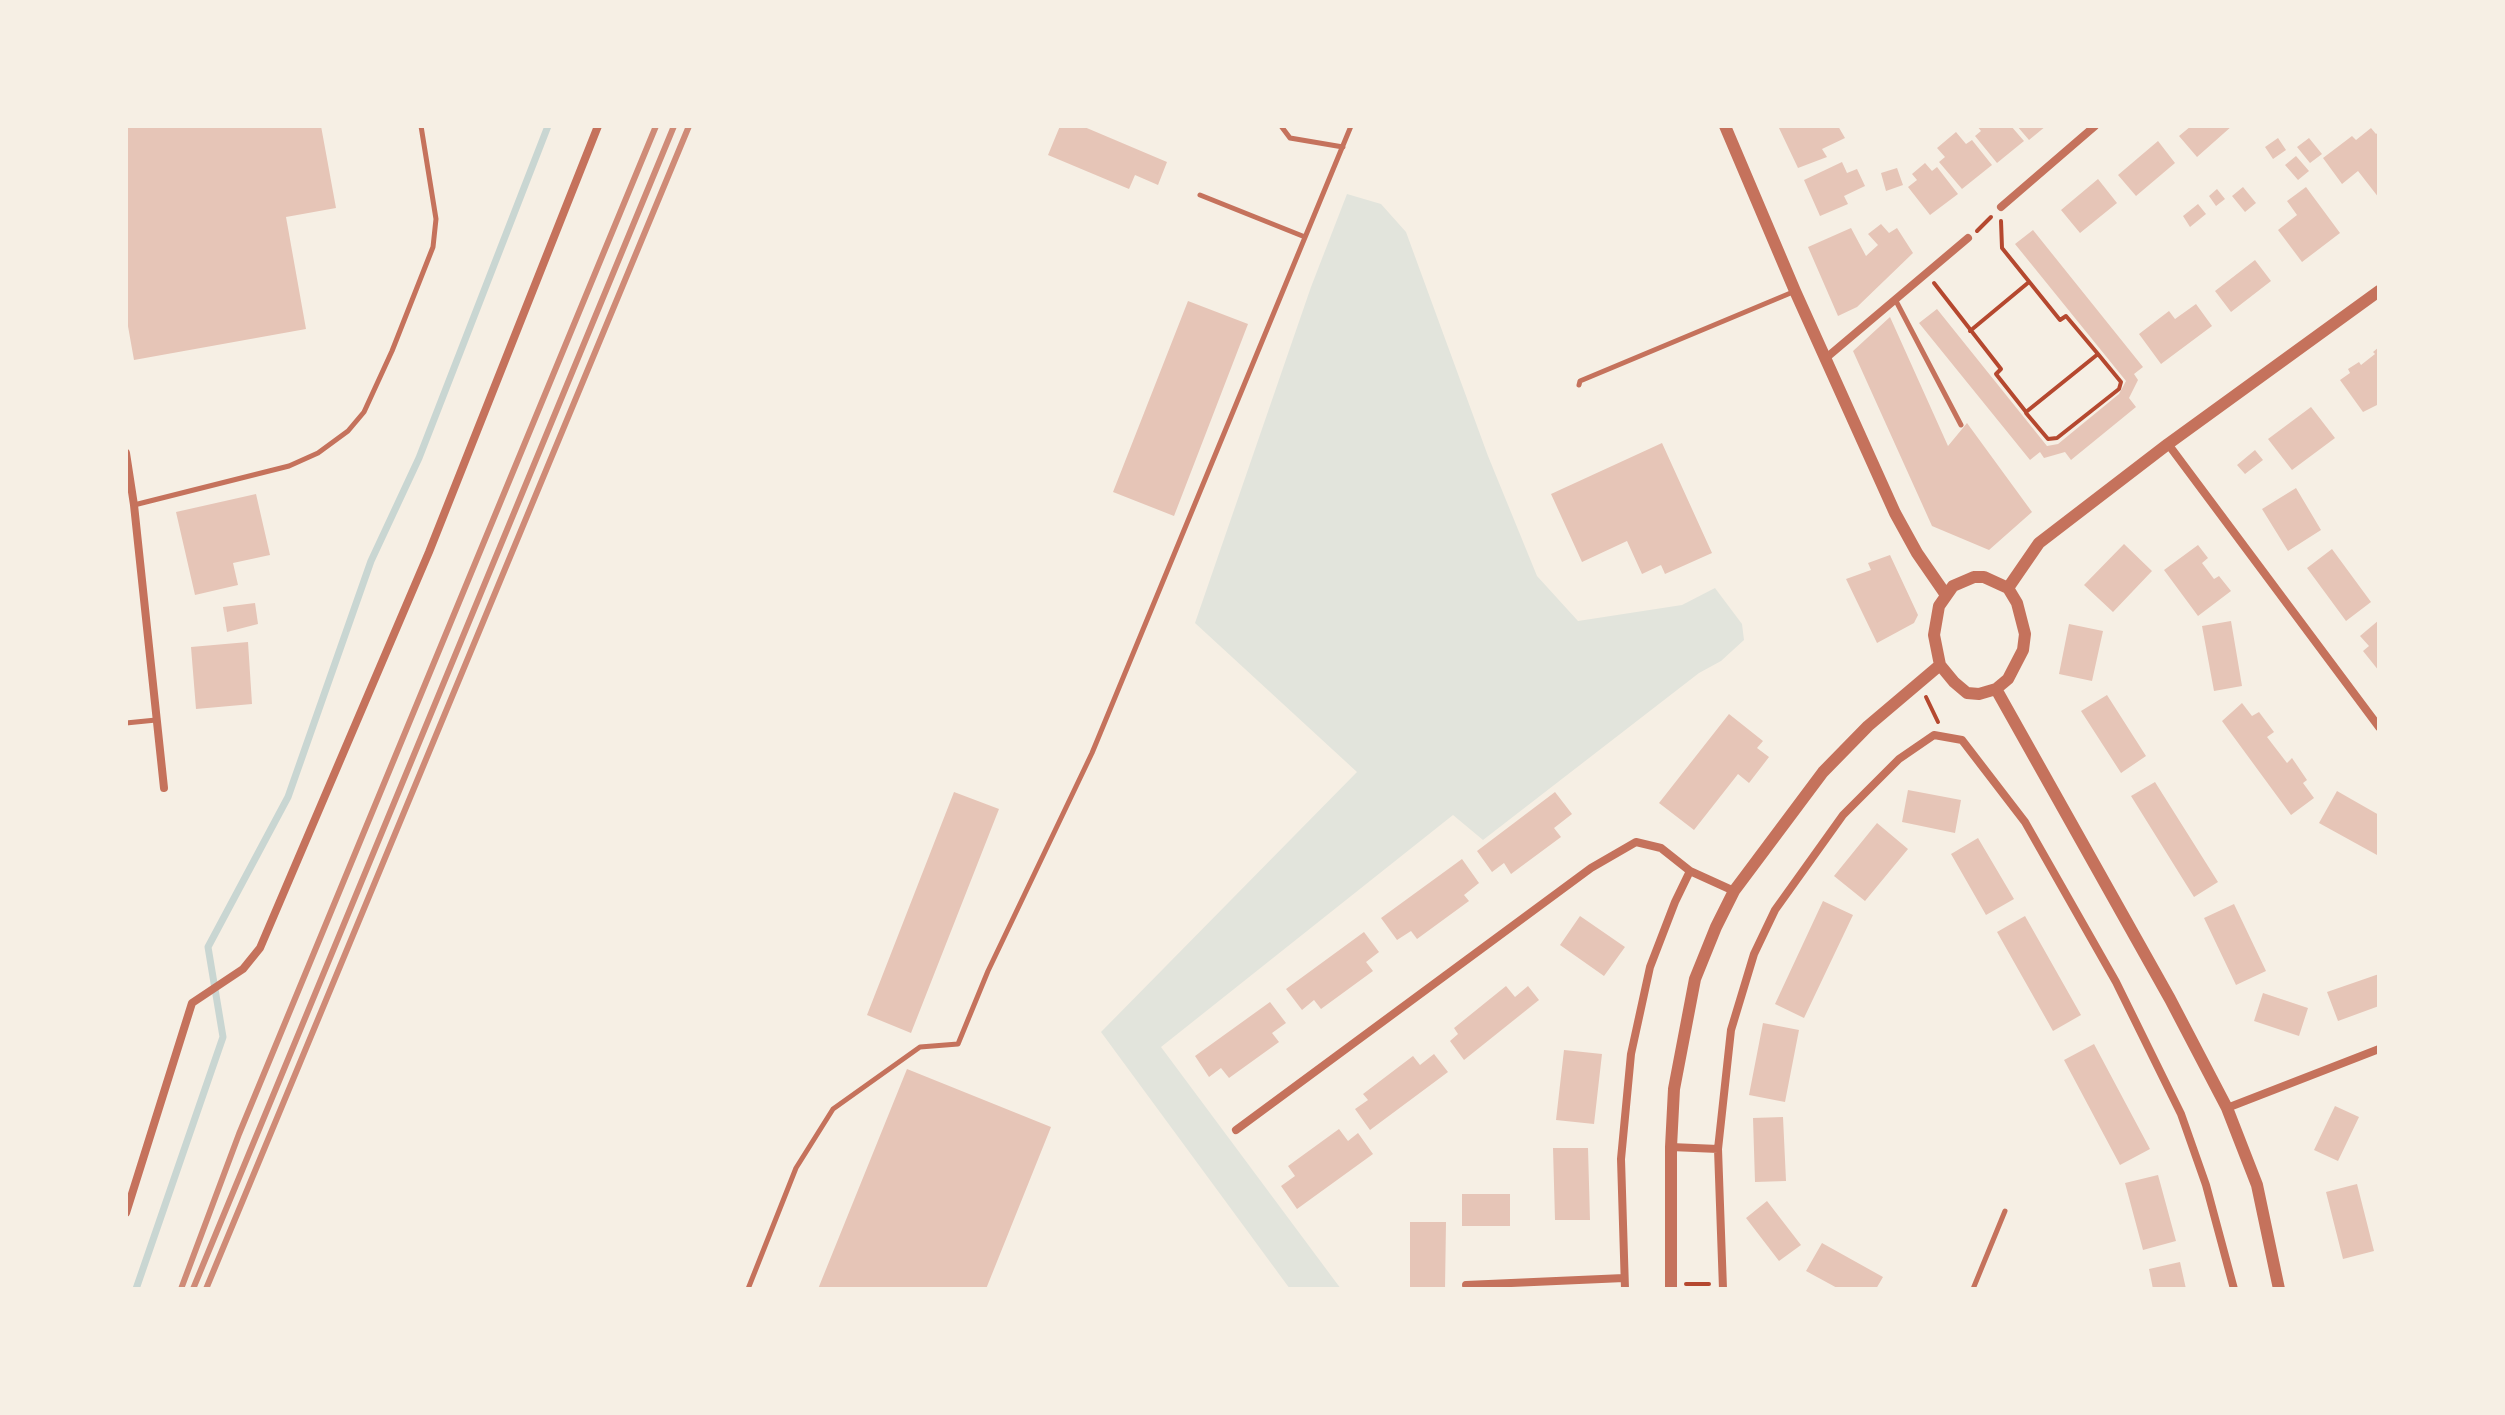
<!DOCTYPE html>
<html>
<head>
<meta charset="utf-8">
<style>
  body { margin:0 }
  #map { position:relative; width:2505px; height:1415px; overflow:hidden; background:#f6efe4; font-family:Quicksand,sans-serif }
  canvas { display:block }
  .frame { position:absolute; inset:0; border:128px solid #f6efe4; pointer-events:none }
</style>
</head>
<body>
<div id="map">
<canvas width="2505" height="1415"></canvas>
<div class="frame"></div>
</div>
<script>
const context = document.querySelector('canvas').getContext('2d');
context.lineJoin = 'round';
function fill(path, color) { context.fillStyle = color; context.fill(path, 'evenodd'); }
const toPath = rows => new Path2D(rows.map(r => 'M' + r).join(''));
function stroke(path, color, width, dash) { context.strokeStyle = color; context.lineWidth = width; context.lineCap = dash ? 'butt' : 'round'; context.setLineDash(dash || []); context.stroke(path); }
fill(toPath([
  [1347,194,1381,204,1406,232,1488,456,1537,576,1578,621,1682,605,1715,588,1742,624,1744,640,1721,661,1699,673,1483,840,1453,815,1161,1047,1341,1289,1290,1289,1101,1032,1357,772,1195,623,1311,287]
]), '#e2e4dc');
stroke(toPath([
  [136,1289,223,1037,208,947,288,797,371,561,419,458,548,126]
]), '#c9d6d2', 7);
fill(toPath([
  [126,126,321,126,336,208,286,217,306,329,134,360,126,315],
  [1060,126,1082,126,1167,162,1158,185,1135,175,1129,189,1048,155],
  [1778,126,1838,126,1845,138,1822,149,1827,157,1798,168],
  [1977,126,2011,126,2024,141,1997,163,1975,136,1981,131],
  [2017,126,2046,126,2029,140],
  [2191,126,2232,126,2197,157,2179,136],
  [2371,128,2376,134,2379,132,2379,198,2358,171,2342,184,2323,158,2352,136,2356,140],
  [1956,132,1966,144,1972,140,1992,165,1962,189,1939,162,1945,157,1937,148],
  [2278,138,2286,150,2273,159,2265,147],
  [2309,138,2322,154,2310,163,2297,147],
  [2158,141,2175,163,2136,196,2118,175],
  [2296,156,2309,171,2298,180,2285,165],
  [1842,162,1847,173,1857,169,1865,186,1844,196,1848,204,1820,216,1804,180],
  [1925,163,1932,171,1937,167,1958,194,1930,215,1908,187,1917,180,1912,174],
  [1897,168,1903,185,1886,191,1881,173],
  [2098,179,2117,203,2080,233,2061,210],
  [2243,187,2256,203,2245,212,2232,196],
  [2306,187,2340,233,2302,262,2278,230,2297,215,2287,201],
  [2217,189,2225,199,2216,206,2209,196],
  [2198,204,2206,214,2190,227,2183,216],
  [1881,224,1889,233,1897,228,1913,253,1857,307,1838,316,1808,247,1851,228,1866,256,1878,245,1868,234],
  [2033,230,2143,367,2134,374,2138,380,2129,398,2136,407,2071,460,2065,452,2044,458,2040,452,2030,460,1919,323,1937,309,2047,446,2058,444,2119,394,2126,381,2015,244],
  [2255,260,2271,281,2231,312,2215,291],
  [1188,301,1248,324,1174,516,1113,492],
  [2196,304,2212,326,2161,364,2139,334,2169,311,2175,319],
  [1890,317,1948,446,1967,423,2032,512,1989,550,1932,526,1853,351],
  [2379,347,2379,404,2363,412,2340,380,2350,373,2348,369,2359,362,2361,365,2375,354,2373,352],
  [2311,407,2335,438,2292,470,2268,439],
  [1662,443,1712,553,1665,574,1661,565,1642,574,1627,541,1582,562,1551,494],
  [2255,450,2263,460,2245,474,2237,465],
  [2296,488,2321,530,2288,551,2262,509],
  [256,494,270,555,233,563,238,585,195,595,176,512],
  [2124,544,2152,571,2113,612,2084,585],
  [2198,545,2208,558,2202,563,2214,579,2219,576,2231,591,2198,616,2164,570],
  [2332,549,2371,602,2346,621,2307,568],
  [1890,555,1918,615,1914,623,1877,643,1846,579,1871,570,1868,563],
  [255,603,258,624,227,632,223,607],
  [2379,620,2379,671,2363,651,2369,646,2360,636],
  [2231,621,2242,686,2214,691,2202,626],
  [2069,624,2103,631,2092,681,2059,674],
  [248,642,252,704,196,709,191,647],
  [2107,695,2146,756,2121,773,2081,711],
  [2242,703,2252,716,2259,712,2274,732,2267,737,2287,763,2292,758,2307,780,2303,783,2314,798,2291,815,2222,721],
  [1729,714,1763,741,1757,748,1769,757,1749,783,1738,774,1694,830,1659,803],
  [2155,782,2218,882,2194,897,2131,796],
  [1908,790,1961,800,1955,833,1902,822],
  [2337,791,2379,815,2377,855,2319,823],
  [954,792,999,809,911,1033,867,1015],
  [1555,792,1572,814,1554,828,1561,837,1511,874,1504,863,1492,872,1477,851],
  [1877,823,1908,849,1865,901,1834,876],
  [1978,838,2014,899,1986,915,1951,854],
  [1462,859,1479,883,1464,895,1469,901,1417,939,1411,931,1397,940,1381,918],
  [1823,901,1853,915,1804,1018,1775,1004],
  [2234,904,2266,971,2236,985,2204,918],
  [1580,916,1625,947,1604,976,1560,945],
  [2025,916,2081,1015,2053,1031,1997,932],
  [1364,932,1379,952,1366,962,1373,971,1321,1009,1314,1000,1302,1010,1286,989],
  [2379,974,2379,1006,2338,1021,2327,992],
  [1506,986,1515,997,1528,986,1539,1000,1464,1060,1450,1041,1458,1034,1454,1028],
  [2263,993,2308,1008,2299,1036,2254,1021],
  [1270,1002,1286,1023,1272,1033,1279,1042,1229,1078,1221,1068,1209,1077,1195,1056],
  [1763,1023,1799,1030,1785,1102,1749,1095],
  [2094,1044,2150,1149,2120,1165,2064,1060],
  [1564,1050,1602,1054,1594,1124,1556,1120],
  [1434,1054,1448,1072,1370,1130,1355,1109,1368,1100,1363,1094,1413,1056,1420,1065],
  [907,1069,1051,1127,986,1289,818,1289],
  [2335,1106,2359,1117,2338,1161,2314,1150],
  [1783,1117,1786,1181,1755,1182,1753,1118],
  [1339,1129,1348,1141,1358,1133,1373,1154,1297,1209,1281,1186,1295,1176,1288,1166],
  [1553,1148,1588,1148,1590,1220,1555,1220],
  [2158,1175,2176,1241,2143,1250,2125,1183],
  [2357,1184,2374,1251,2343,1259,2326,1192],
  [1462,1194,1510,1194,1510,1226,1462,1226],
  [1767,1201,1801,1245,1779,1261,1746,1218],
  [1410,1222,1446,1222,1445,1289,1410,1289],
  [1822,1243,1883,1277,1876,1289,1839,1289,1806,1271],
  [2180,1262,2186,1289,2153,1289,2149,1269]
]), '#e6c5b7');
stroke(toPath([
  [1977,231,1991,217],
  [1934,283,2001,369,1996,374,2026,412,2098,354,2066,316,2060,320,2002,248,2001,221],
  [1970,331,2029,282],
  [2026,413,2048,439,2057,438,2119,389,2121,382,2098,354],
  [1926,697,1938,722],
  [1686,1284,1709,1284]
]), '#b5482f', 4);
stroke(toPath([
  [1281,126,1290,138,1343,147],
  [1200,195,1305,237],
  [1896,301,1961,425],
  [1579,385,1580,381,1793,292],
  [134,505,289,466,318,453,348,431,364,412,392,351,433,247,436,219,421,126],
  [126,723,156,720],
  [748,1289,796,1168,833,1109,920,1047,958,1044,988,971,1092,753,1351,126],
  [1973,1289,2005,1211]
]), '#c5725c', 5);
stroke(toPath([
  [2001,207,2095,126],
  [1826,358,1968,238],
  [2168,444,2379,727],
  [126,453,134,505,164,788],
  [2227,1108,2379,1049],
  [1236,1130,1591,868,1636,842,1661,848,1690,871],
  [1671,1147,1718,1149],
  [126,1213,192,1003,243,969,260,948,429,552,598,126],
  [1466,1285,1624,1278],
  [1625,1289,1621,1159,1631,1054,1650,967,1675,902,1690,871,1734,891],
  [1723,1289,1718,1149,1731,1030,1754,954,1775,910,1843,815,1899,759,1934,735,1962,740,2025,822,2116,982,2181,1114,2206,1185,2234,1289]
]), '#c5725c', 8);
stroke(toPath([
  [1725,126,1795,291,1895,513,1917,553,1946,595],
  [1974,577,1984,577,2008,588,2017,603,2025,634,2023,650,2008,679,1996,689,1979,694,1967,693,1954,682,1940,665,1934,635,1939,606,1953,586,1974,577],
  [2008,588,2039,543,2168,444,2379,291],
  [1996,689,2170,999,2227,1108,2257,1185,2279,1289],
  [1671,1289,1671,1147,1674,1089,1695,979,1716,927,1734,891,1823,772,1868,726,1940,665]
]), '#c5725c', 12);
stroke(toPath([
  [181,1289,239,1134,656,126],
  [193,1289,674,126],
  [206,1289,689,126]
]), '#cf8b77', 6);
</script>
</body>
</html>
